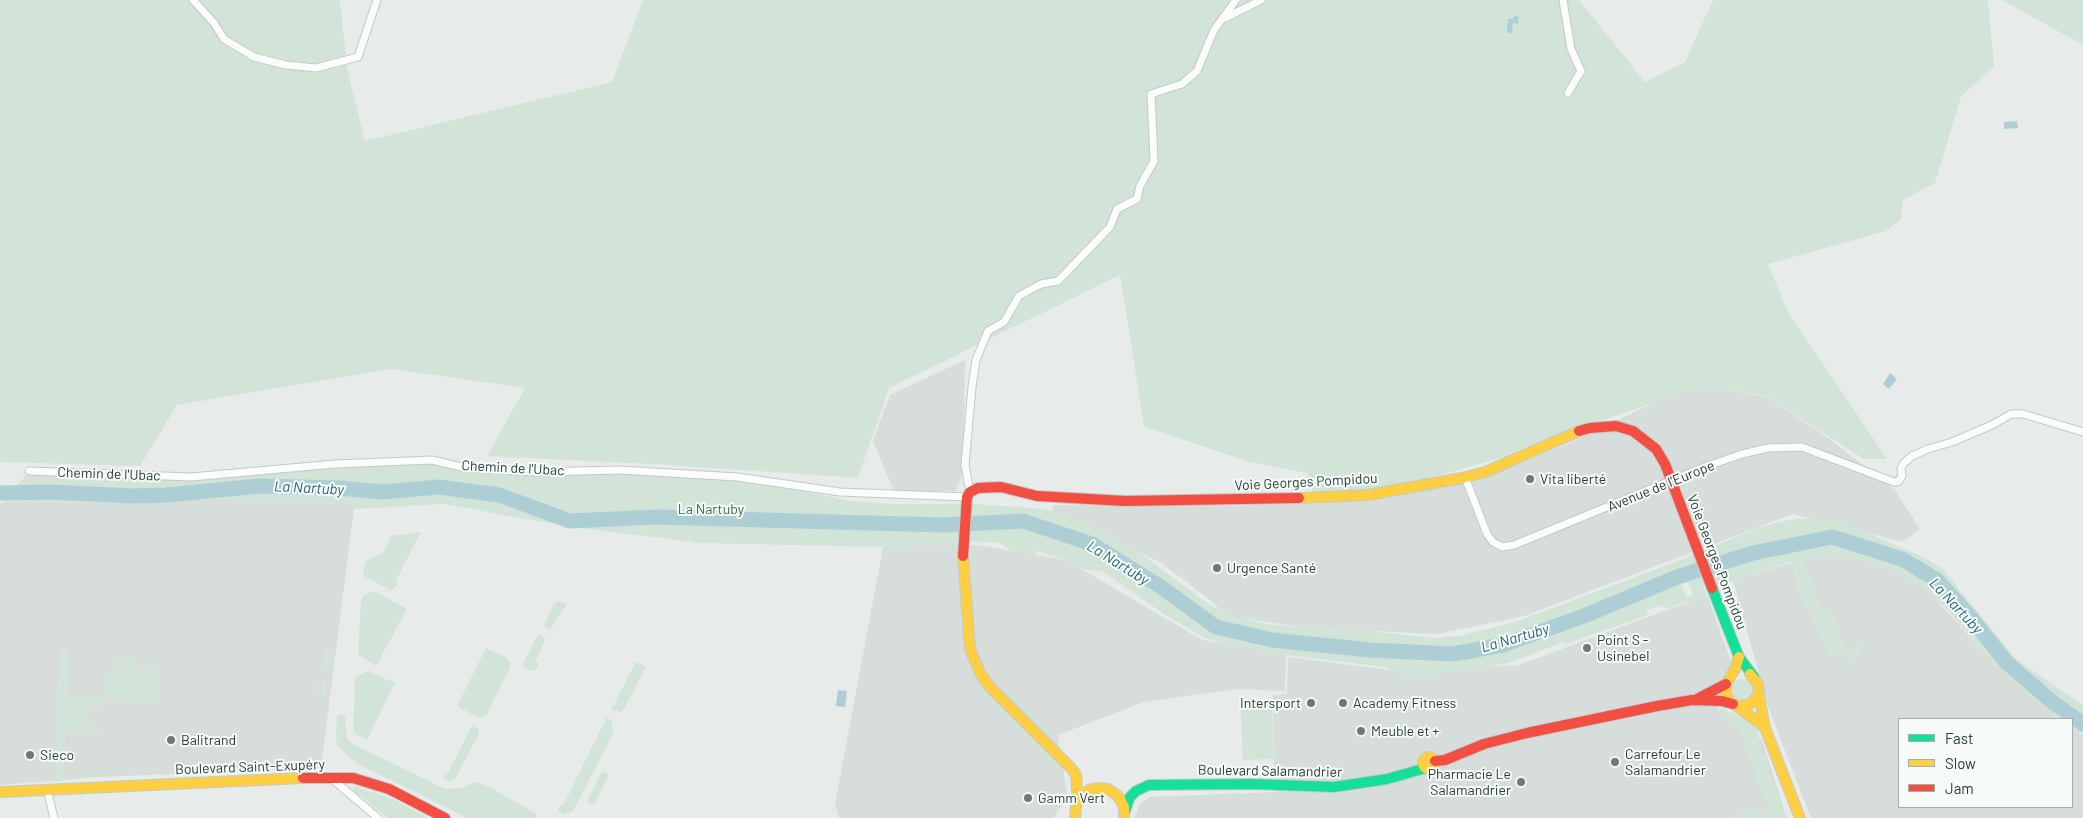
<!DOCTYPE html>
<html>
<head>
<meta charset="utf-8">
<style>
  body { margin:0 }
  #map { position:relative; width:2083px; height:818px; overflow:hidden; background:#e7ecea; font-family:Barlow,sans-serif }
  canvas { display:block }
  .legend { position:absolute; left:1898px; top:718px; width:175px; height:90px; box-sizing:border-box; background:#f6faf8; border:1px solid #a3afac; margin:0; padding:6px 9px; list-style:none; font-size:15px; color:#263e39 }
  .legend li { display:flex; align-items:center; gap:10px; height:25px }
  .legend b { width:25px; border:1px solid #a3afac }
</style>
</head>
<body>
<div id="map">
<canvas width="2083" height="818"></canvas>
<ul class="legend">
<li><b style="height:6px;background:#16e098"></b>Fast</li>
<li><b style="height:6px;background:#ffcf43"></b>Slow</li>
<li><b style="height:6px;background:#f24e42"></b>Jam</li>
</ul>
</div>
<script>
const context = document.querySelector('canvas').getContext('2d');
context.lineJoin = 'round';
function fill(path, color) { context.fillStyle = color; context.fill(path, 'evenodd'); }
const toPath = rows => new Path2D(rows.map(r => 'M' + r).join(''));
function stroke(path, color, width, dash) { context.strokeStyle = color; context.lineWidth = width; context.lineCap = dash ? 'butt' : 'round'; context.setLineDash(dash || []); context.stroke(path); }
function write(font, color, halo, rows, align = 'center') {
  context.font = font + ' Barlow,sans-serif'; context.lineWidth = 4; context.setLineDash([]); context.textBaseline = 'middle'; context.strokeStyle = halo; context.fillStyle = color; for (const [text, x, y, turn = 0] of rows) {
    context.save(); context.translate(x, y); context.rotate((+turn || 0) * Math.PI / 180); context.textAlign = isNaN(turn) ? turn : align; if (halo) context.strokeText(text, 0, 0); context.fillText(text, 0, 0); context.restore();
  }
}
fill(toPath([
  [965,360,963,473,956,491,894,491,873,441,890,395],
  [1702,387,1765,396,1824,435,1895,490,1920,529,1902,542,1793,514,1524,616,1437,634,1307,628,1227,616,1209,599,1160,562,1052,514,1053,505,1234,506,1373,500,1482,479,1571,442,1656,402],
  [236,495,355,500,321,768,101,777,0,785,0,503,113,503],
  [978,545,1066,560,1202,640,1286,654,1285,691,1238,689,1144,702,1058,735,1067,795,1054,818,839,818,835,805,883,547],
  [1851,556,1893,571,1930,591,1945,610,2014,683,2060,719,1899,719,1899,807,2072,807,2072,727,2083,735,2083,818,1811,818,1769,709,1733,581,1803,559],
  [1707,595,1732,664,1719,684,1718,711,1762,740,1784,809,1764,818,1135,818,1139,805,1150,797,1275,792,1273,695,1287,694,1288,657,1407,672,1519,665]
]), '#d6ddda');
fill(toPath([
  [0,0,340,0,347,69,365,141,612,82,643,0,1579,0,1645,82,1685,62,1713,0,1988,0,1994,66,1961,97,1935,183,1903,200,1901,219,1886,231,1768,264,1787,310,1887,459,1864,459,1764,395,1702,387,1545,439,1500,458,1412,483,1374,490,1332,493,1313,491,1307,473,1249,462,1144,426,1120,275,889,388,858,478,670,465,487,456,525,388,392,369,177,405,140,466,0,462],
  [2002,0,2083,0,2083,45],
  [429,463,466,468,620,470,737,477,850,501,894,504,973,504,1032,508,1063,513,1093,525,1137,551,1211,606,1234,616,1266,624,1317,629,1362,630,1433,638,1460,636,1515,622,1673,563,1760,527,1790,520,1816,518,1837,520,1923,557,1943,569,2016,659,2083,705,2083,735,2072,727,2072,719,2060,719,2015,685,1930,591,1893,571,1851,556,1803,559,1822,607,1833,612,1846,649,1867,644,1849,669,1847,653,1831,658,1809,611,1797,590,1793,561,1724,584,1703,587,1707,595,1665,609,1663,605,1646,610,1648,615,1566,644,1563,642,1509,663,1476,670,1407,678,1385,667,1278,654,1234,647,1205,638,1164,614,1102,571,1084,570,1066,560,1037,551,1035,555,1014,552,1000,543,969,541,955,546,883,547,701,543,571,527,443,504,357,509,334,499,230,499,113,503,3,503,29,471,188,477],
  [1684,577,1694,594,1687,597,1679,580],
  [421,532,395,582,398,584,392,591,364,576,363,571,367,560,381,554,386,548,391,536],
  [374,591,407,609,376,666,358,655,361,601,363,596],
  [559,601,567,604,550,630,543,626,554,604],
  [538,634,546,639,535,662,539,664,535,670,531,671,522,666],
  [326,642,328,643,327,669,322,673],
  [68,648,67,694,104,695,105,677,113,674,113,659,135,657,136,670,160,667,158,701,135,705,135,700,104,702,103,712,101,708,91,706,87,719,92,720,93,725,99,725,101,732,66,732,63,781,55,782,60,649],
  [486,648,507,658,511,666,486,716,479,718,457,706],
  [636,662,646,667,624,709,621,712,611,710],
  [367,671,395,683,367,740,355,734,353,730,355,680,357,676],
  [323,679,326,682,325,699,322,703,322,694,312,694,313,688],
  '1731 690a11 11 0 1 1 22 0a11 11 0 1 1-22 0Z',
  [1272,700,1274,759,1243,760,1240,701],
  [1722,708,1749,721,1759,730,1758,742,1787,818,1728,818,1736,813,1763,811,1768,808,1739,730,1716,714],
  [337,715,345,715,347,737,349,741,357,746,445,789,460,788,477,782,489,787,537,814,536,818,467,818,356,763,338,746,336,739],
  [607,717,612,721,613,734,573,811,564,815,558,811,560,805,563,806],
  [473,724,478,729,479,734,455,779,450,781,443,778,448,773],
  [602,771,609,775,595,803,593,805,589,804,588,800],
  [353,786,393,799,429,818,387,818,363,797,353,792]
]), '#d2e3d8');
fill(toPath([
  [1514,16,1519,17,1518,24,1513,23,1512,33,1507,32,1508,19,1513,19],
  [2017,121,2018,128,2004,129,2004,122],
  [1890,373,1897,379,1889,389,1883,384],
  [838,690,847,691,845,707,836,706]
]), '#adced5');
stroke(toPath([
  [0,493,49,492,133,496,167,495,258,486,340,488,382,492,439,487,499,495,570,521,656,517,943,525,1023,521,1092,544,1161,587,1216,627,1272,640,1370,650,1453,654,1503,645,1584,616,1677,577,1753,553,1832,537,1902,559,1937,580,1968,614,2006,662,2051,701,2083,724]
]), '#adced5', 15);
const street = toPath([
  [193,0,214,23,224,39,254,57,286,65,316,68,358,57,377,0],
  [1563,0,1571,49,1581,71,1568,93],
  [1225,18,1261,0],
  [29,471,191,477,335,464,432,460,466,468,536,472,620,470,737,477,840,492,967,497],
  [1465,477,1487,534,1493,542,1502,547,1514,545,1702,468,1742,454,1768,448,1802,447,1894,482,1899,481,1902,476,1901,468,1904,463,1912,456,1928,449,1952,442,1992,425,2011,414,2023,414,2083,432],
  [970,492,965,465,972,387,976,360,988,331,1004,322,1019,296,1041,284,1058,281,1110,227,1117,209,1137,199,1140,186,1154,161,1151,94,1182,84,1197,71,1214,30,1236,0],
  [331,778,378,818],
  [47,789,54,818]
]);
const fast = toPath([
  [1712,588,1739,657,1754,677],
  [1125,811,1130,797,1136,791,1149,785,1251,784,1334,787,1387,779,1426,768]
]);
const slow = toPath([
  [1299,498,1368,495,1462,478,1485,472,1579,431],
  [963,556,970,649,980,673,990,687,1071,768,1076,775,1078,801],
  [1739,657,1735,669,1726,684,1726,695,1731,702,1765,727],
  [1759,695,1765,728,1800,818],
  [1737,706,1749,705,1759,695,1758,684,1750,674],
  '1423 763a6 6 0 1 1 12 0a6 6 0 1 1-12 0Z',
  [0,792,303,778],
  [1075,818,1076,805,1081,796,1089,790,1099,788,1108,789,1118,796,1124,807,1124,818]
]);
const jam = toPath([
  [1579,431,1590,428,1616,426,1633,431,1656,449,1665,464,1712,588],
  [963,556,967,497,970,492,978,488,1001,487,1037,496,1125,501,1299,498],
  [1697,699,1726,684],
  [1435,761,1445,760,1484,744,1527,733,1657,706,1692,700,1722,701,1733,704],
  [303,778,353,778,389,789,445,818]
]);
stroke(street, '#c4c9c7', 9);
stroke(fast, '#c4cac8', 12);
stroke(slow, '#c4cac8', 12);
stroke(jam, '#c4cac8', 12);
stroke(street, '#fbfcfc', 7);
stroke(fast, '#16e098', 10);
stroke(slow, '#ffcf43', 10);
stroke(jam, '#f24e42', 10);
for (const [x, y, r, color] of [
  [1530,479,5,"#6a7b77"],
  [1217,568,5,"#6a7b77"],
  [1587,648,5,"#6a7b77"],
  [1311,703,5,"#6a7b77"],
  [1343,703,5,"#6a7b77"],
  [1361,731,5,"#6a7b77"],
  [171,740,5,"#6a7b77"],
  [30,755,5,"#6a7b77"],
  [1615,762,5,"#6a7b77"],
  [1521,782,5,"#6a7b77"],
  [1028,798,5,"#6a7b77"]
]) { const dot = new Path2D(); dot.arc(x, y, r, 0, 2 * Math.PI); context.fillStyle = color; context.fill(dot); stroke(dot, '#f6faf8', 2); }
write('14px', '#263e39', '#f6faf8', [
  ["Chemin de l'Ubac",513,468,3],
  ["Chemin de l'Ubac",109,474,2],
  ["Voie Georges Pompidou",1306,482,-3],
  ["Avenue de l'Europe",1661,486,-22],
  ["Voie Georges Pompidou",1717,562,69],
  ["Boulevard Saint-Exupéry",250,767,-2],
  ["Boulevard Salamandrier",1270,771,1]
]);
write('14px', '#263e39', '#f6faf8', [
  ["Vita liberté",1540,479],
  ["Urgence Santé",1227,568],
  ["Point S -",1597,640],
  ["Usinebel",1597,656],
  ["Intersport",1301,703,"right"],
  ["Academy Fitness",1353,703],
  ["Meuble et +",1371,731],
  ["Balitrand",181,740],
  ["Carrefour Le",1625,754],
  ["Salamandrier",1625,770],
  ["Sieco",40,755],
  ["Pharmacie Le",1511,774,"right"],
  ["Salamandrier",1511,790,"right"],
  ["Gamm Vert",1038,798]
], 'left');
write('14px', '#34714e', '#f6faf8', [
  ["La Nartuby",711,509]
]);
write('italic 15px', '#266475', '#f6faf8', [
  ["La Nartuby",309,488,3],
  ["La Nartuby",1118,563,32],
  ["La Nartuby",1956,606,47],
  ["La Nartuby",1515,638,-16]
]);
</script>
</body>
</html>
